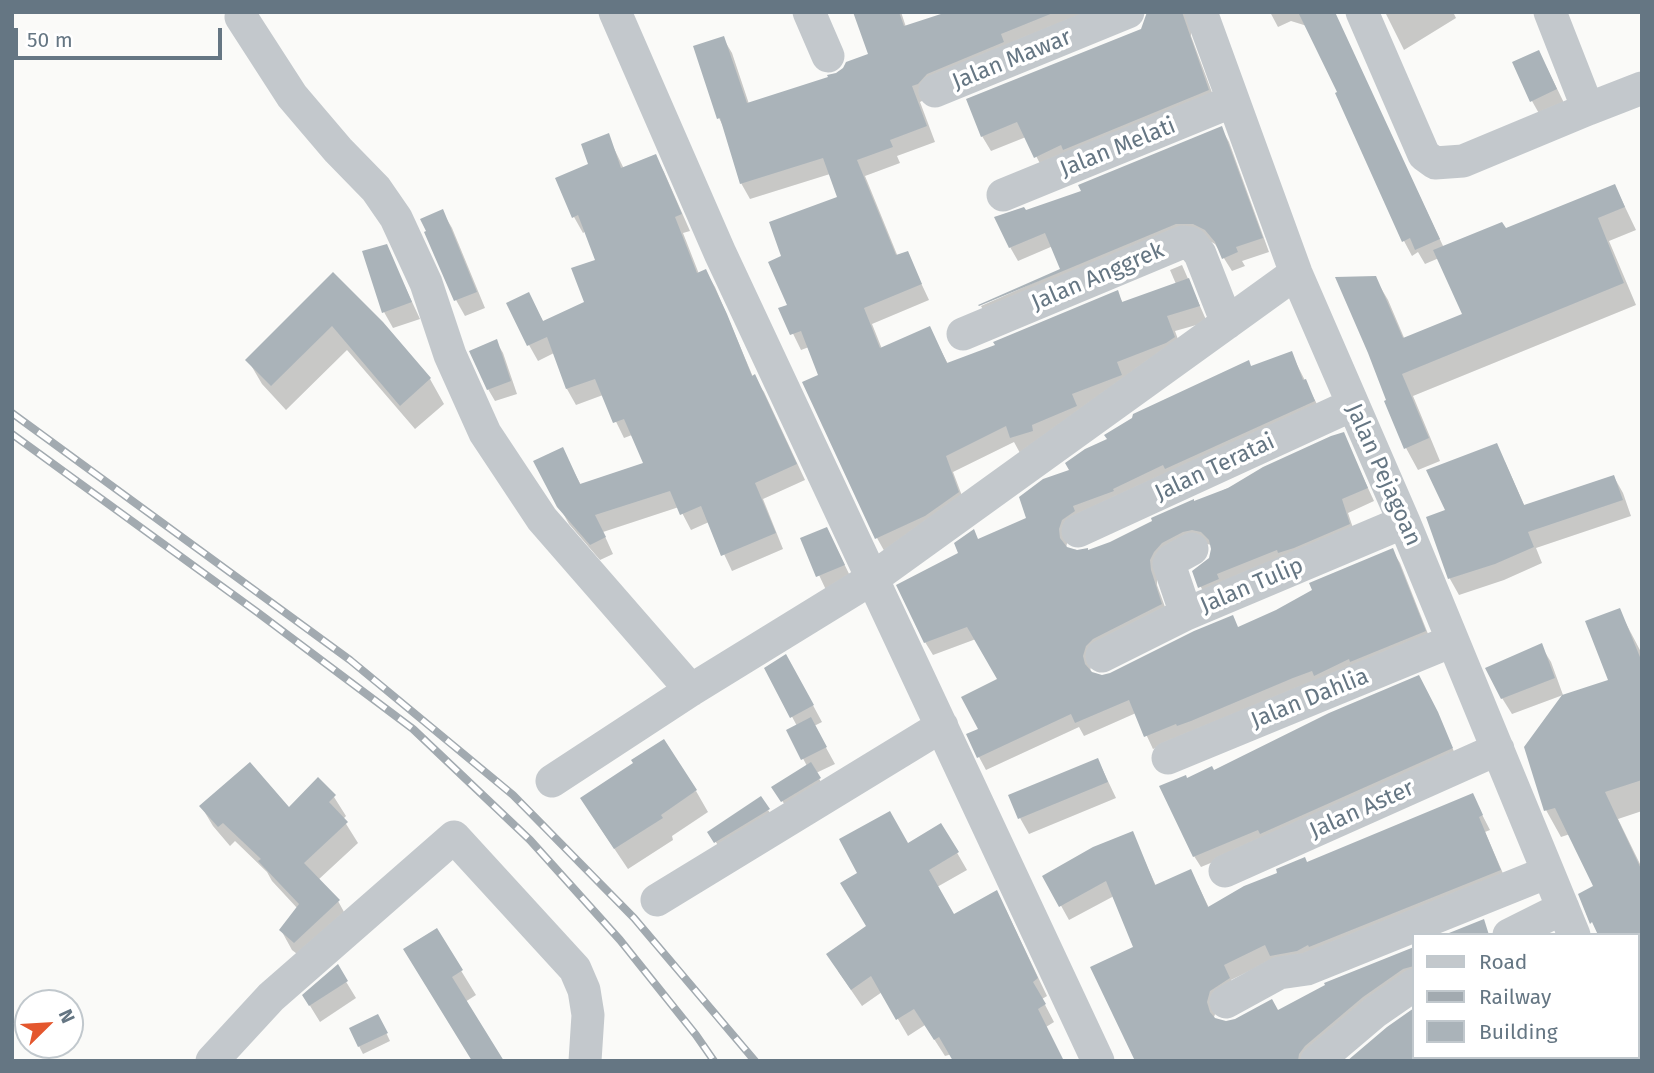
<!DOCTYPE html>
<html>
<head>
<meta charset="utf-8">
<style>
  body { margin:0 }
  #map { position:relative; width:1654px; height:1073px; overflow:hidden; background:#fafaf8; font-family:"Fira Sans",sans-serif }
  canvas { display:block }
  .frame { position:absolute; inset:0; border:14px solid #657683; pointer-events:none }
  .legend { position:absolute; left:1412px; top:933px; width:228px; height:126px; box-sizing:border-box; background:#fff; border:2px solid #c1c8cd; margin:0; padding:9px 12px; list-style:none; font-size:21px; color:#657683 }
  .legend li { display:flex; align-items:center; gap:14px; height:35px }
  .legend b { width:35px; border:2px solid #c1c8cd }
  .north { position:absolute; left:14px; top:989px; width:70px; height:70px; box-sizing:border-box; background:#fff; border:2px solid #c1c8cd; border-radius:50%; rotate:66deg; font-size:19px; font-weight:700; line-height:28px; text-align:center; color:#657683 }
  .north::after { content:''; display:block; margin:auto; width:24px; height:32px; background:#e4572e; clip-path:polygon(50% 0,100% 100%,50% 72%,0 100%) }
  .scale { position:absolute; left:14px; top:28px; width:208px; height:32px; box-sizing:border-box; border:4px solid #657683; border-top:0; padding-left:9px; font-size:21px; line-height:24px; white-space:nowrap; color:#657683; -webkit-text-stroke:5px #fff; paint-order:stroke }
</style>
</head>
<body>
<div id="map">
<canvas width="1654" height="1073"></canvas>
<div class="frame"></div>
<ul class="legend">
<li><b style="height:9px;background:#c3c8cc"></b>Road</li>
<li><b style="height:9px;background:#a2aab0"></b>Railway</li>
<li><b style="height:19px;background:#aab3b9"></b>Building</li>
</ul>
<div class="north">N</div>
<div class="scale">50 m</div>
</div>
<script>
const context = document.querySelector('canvas').getContext('2d');
context.lineJoin = 'round';
function fill(path, color) { context.fillStyle = color; context.fill(path, 'evenodd'); }
const toPath = rows => new Path2D(rows.map(r => 'M' + r).join(''));
function stroke(path, color, width, dash) { context.strokeStyle = color; context.lineWidth = width; context.lineCap = dash ? 'butt' : 'round'; context.setLineDash(dash || []); context.stroke(path); }
function write(font, color, halo, rows, align = 'center') {
  context.font = font + ' "Fira Sans",sans-serif'; context.lineWidth = 7; context.setLineDash([]); context.textBaseline = 'middle'; context.strokeStyle = halo; context.fillStyle = color; for (const [text, x, y, turn = 0] of rows) {
    context.save(); context.translate(x, y); context.rotate((+turn || 0) * Math.PI / 180); context.textAlign = isNaN(turn) ? turn : align; if (halo) context.strokeText(text, 0, 0); context.fillText(text, 0, 0); context.restore();
  }
}
fill(toPath([
  [855,12,901,12,906,27,952,12,1097,12,920,102,935,142,897,156,900,163,865,176,898,257,907,253,929,300,872,324,882,349,929,328,948,364,997,346,1117,292,1123,303,1176,284,1170,270,1182,265,1207,322,1175,331,1183,353,1020,453,1014,442,953,472,967,509,886,554,877,538,809,347,801,350,781,309,789,306,784,257,839,198,830,174,750,199,741,183,725,130,719,118,723,38,732,53,749,104,837,75,870,55],
  [1148,12,1191,12,1191,36,1217,106,1045,173,1026,137,991,151,982,136,1143,30],
  [1270,12,1333,12,1444,248,1505,230,1615,186,1636,230,1609,241,1636,305,1413,396,1440,461,1418,470,1406,448,1375,278,1388,300,1405,340,1464,315,1439,258,1425,264,1418,252,1412,256,1404,241,1339,93,1307,26,1291,21,1278,27],
  [1385,12,1453,12,1456,18,1404,50],
  [1547,68,1565,105,1541,117,1532,101],
  [1221,128,1229,142,1269,252,1242,261,1245,266,1232,271,1215,244,1202,237,988,319,981,306,1063,270,1053,246,1018,261,1010,247,1025,212,1083,192],
  [608,136,624,169,655,156,664,172,690,231,683,233,699,274,706,272,715,287,753,377,764,392,805,480,763,499,783,549,732,571,709,522,691,530,679,507,603,532,613,554,600,560,569,524,559,506,562,450,581,485,645,464,632,435,624,438,603,395,576,405,567,389,554,353,538,361,529,345,528,294,544,323,586,303,598,261,586,231,583,233,574,217,591,165],
  [442,211,452,228,485,308,465,316,456,300],
  [386,246,420,319,393,328,384,312],
  [333,274,382,323,430,379,444,404,415,429,347,350,286,410,262,384,248,360],
  [496,341,503,353,517,394,495,401,488,389],
  [1291,353,1322,414,1069,534,1066,548,1088,552,1111,543,1343,434,1374,501,1348,513,1356,537,1207,600,1194,572,1210,559,1213,549,1211,545,1200,542,1157,574,1157,585,1169,618,1092,659,1090,673,1101,677,1239,629,1277,612,1392,550,1400,563,1432,644,1153,749,1136,713,1084,736,1079,727,986,770,979,757,980,729,999,680,976,639,933,655,925,642,961,554,979,541,1028,519,1071,471,1251,368],
  [1505,462,1525,507,1614,477,1623,493,1631,516,1536,548,1542,563,1504,580,1459,595,1450,579,1428,518,1447,511],
  [802,539,835,545,853,582,827,592],
  [1619,610,1642,654,1642,811,1618,819,1640,864,1642,863,1642,1020,1638,1014,1638,935,1595,887,1570,834,1561,837,1546,810,1611,681],
  [1541,646,1551,662,1563,695,1512,714,1502,698],
  [766,668,795,672,822,722,814,726,835,764,816,773,828,795,792,817,774,787,807,766,788,730,797,726],
  [1425,689,1458,760,1201,867,1194,856,1186,780,1214,772],
  [1098,760,1116,798,1029,834,1020,818],
  [318,780,334,797,346,816,343,819,358,843,318,880,338,901,349,921,306,961,292,950,281,930,298,909,272,881,267,872,235,841,230,846,213,826,201,806,289,810],
  [696,791,708,812,672,836,673,840,628,869,595,820],
  [1472,795,1490,830,1485,832,1508,885,1319,961,1274,959,1231,980,1237,993,1218,1006,1214,1017,1215,1019,1226,1023,1278,1012,1327,986,1326,984,1414,948,1414,982,1313,1061,1137,1061,1136,948,1114,896,1069,920,1045,877,1132,833,1156,886,1198,885,1209,908,1307,864],
  [768,810,773,817,720,849,710,832],
  [941,825,967,870,937,887,953,916,1006,910,1047,996,1042,999,1054,1022,1046,1027,945,1056,925,1025,908,1036,882,992,862,1006,838,971,868,927,907,845],
  [436,930,476,995,465,1002,420,974],
  [337,967,356,998,320,1022,304,996],
  [1414,1010,1414,1057,1607,1057,1609,1061,1350,1061,1388,1029],
  [382,1024,390,1041,363,1054,359,1046]
]), '#0003');
fill(toPath([
  [853,12,899,12,904,26,947,12,1053,13,1001,34,1004,42,927,74,918,84,912,86,927,126,890,140,893,147,857,160,896,255,908,251,922,284,864,308,880,348,930,326,947,363,995,345,993,342,1118,290,1122,302,1189,278,1200,306,1167,316,1175,337,1166,343,1117,362,1122,375,1072,394,1077,406,1032,425,1033,431,1010,438,1006,426,946,456,959,492,925,516,875,539,802,382,818,375,801,331,790,335,778,308,787,305,768,262,781,256,769,222,837,197,823,158,740,184,720,118,717,119,693,46,724,36,747,103,828,77,827,75,836,73,843,68,846,62,868,54],
  [1147,12,1182,12,1209,90,1063,150,1061,145,1034,158,1017,122,981,137,966,99,1141,29],
  [1298,12,1335,12,1440,239,1415,250,1410,238,1402,242,1335,93,1337,92],
  [1539,50,1557,89,1530,102,1512,62],
  [1222,126,1263,238,1236,247,1238,252,1222,259,1215,242,1205,230,1193,224,1176,224,979,306,978,305,1060,269,1045,233,1009,248,994,217,1024,207,1026,210,1081,191,1078,185],
  [609,133,621,168,656,154,682,214,675,217,697,273,706,269,727,314,752,376,755,374,797,464,755,483,776,533,721,556,701,506,680,515,670,491,595,515,606,537,590,545,557,507,533,461,563,447,580,484,643,463,624,419,613,423,595,379,566,389,547,337,527,346,506,303,529,292,543,321,584,302,571,268,595,260,578,215,572,218,555,178,588,164,581,144],
  [1615,184,1625,207,1598,218,1624,283,1402,374,1429,438,1404,449,1384,401,1386,400,1368,353,1335,277,1376,276,1403,338,1462,314,1433,250,1502,222,1506,228],
  [443,209,477,292,454,301,424,232,426,231,420,219],
  [387,244,412,302,382,313,362,251],
  [333,272,383,322,431,378,400,406,332,326,271,386,245,360],
  [497,339,511,381,487,390,469,351],
  [1292,351,1303,380,1306,379,1315,401,1165,469,1163,465,1113,489,1114,491,1073,506,1075,511,1062,520,1059,529,1060,538,1067,547,1077,550,1088,548,1088,550,1110,542,1152,521,1151,518,1194,499,1194,501,1228,488,1263,467,1331,436,1344,432,1368,488,1342,499,1350,524,1294,548,1278,553,1277,550,1217,574,1219,579,1198,588,1192,571,1209,558,1211,549,1209,540,1201,532,1192,530,1183,532,1162,543,1154,552,1150,560,1151,570,1162,604,1093,639,1086,646,1083,656,1085,664,1092,672,1102,675,1110,673,1194,631,1233,615,1238,627,1276,610,1312,590,1309,583,1393,548,1426,631,1350,662,1349,659,1314,676,1312,671,1293,678,1191,721,1177,726,1176,724,1144,737,1129,700,1075,723,1071,714,977,758,966,734,978,729,961,697,997,679,967,627,924,643,896,585,958,553,954,543,974,529,978,539,1026,518,1019,497,1043,479,1069,470,1065,463,1085,449,1107,439,1104,435,1132,418,1133,414,1249,360,1251,366],
  [1497,443,1524,505,1614,475,1623,500,1528,532,1534,547,1495,564,1448,579,1426,517,1445,510,1426,470],
  [827,527,845,565,816,577,800,538],
  [1620,608,1642,662,1642,780,1605,792,1642,871,1642,935,1598,935,1592,922,1590,924,1578,894,1593,886,1555,808,1544,811,1524,747,1562,695,1608,680,1585,621],
  [1542,643,1555,678,1501,699,1485,668],
  [786,654,814,705,790,718,764,668],
  [1419,675,1438,712,1453,748,1260,834,1258,830,1193,857,1159,786,1186,775,1187,778,1212,766,1214,770,1329,713],
  [811,717,827,747,801,760,786,730],
  [664,739,697,790,661,815,663,818,614,849,580,798,633,763,631,760],
  [1098,758,1108,782,1018,819,1008,795],
  [250,762,289,807,318,777,336,795,329,802,348,822,304,863,340,900,294,943,279,930,299,904,258,861,261,859,223,823,218,827,199,806],
  [811,762,821,778,781,802,771,787],
  [1473,793,1483,815,1479,817,1501,870,1309,947,1308,945,1297,951,1270,956,1265,945,1224,965,1230,978,1210,991,1207,1002,1210,1012,1215,1018,1226,1021,1235,1019,1272,999,1278,1010,1325,985,1324,983,1414,947,1414,966,1403,969,1363,997,1305,1046,1299,1054,1298,1061,1135,1061,1090,967,1133,947,1106,881,1059,907,1042,876,1093,847,1133,831,1155,885,1191,869,1208,907,1244,886,1277,873,1276,869,1305,857,1307,862],
  [761,796,770,809,714,843,707,832],
  [890,811,908,843,941,823,959,852,929,870,954,914,997,890,1038,978,1033,982,1046,1004,1038,1009,1064,1061,953,1061,939,1037,934,1040,914,1009,896,1020,871,976,851,990,826,954,866,926,840,883,857,873,839,839],
  [1484,919,1489,935,1444,935],
  [437,928,463,970,452,977,504,1061,472,1061,403,949],
  [338,964,348,981,309,1006,302,995],
  [1414,1008,1414,1061,1347,1061,1387,1027],
  [378,1014,388,1033,358,1047,349,1028]
]), '#aab3b9');
stroke(toPath([
  [1638,1047,1642,1048]
]), '#c3c8cc', 16);
stroke(toPath([
  [615,12,720,253,1098,1061],
  [809,12,828,56],
  [1201,12,1296,273,1404,522,1574,935],
  [1362,12,1424,155,1435,163,1463,161,1588,109,1550,12],
  [241,17,292,96,338,150,376,189,396,218,426,283,450,355,485,433,542,519,691,690],
  [935,91,1128,12],
  [1588,109,1642,88],
  [1003,195,1233,101],
  [963,334,1183,242,1191,243,1200,254,1227,323],
  [1078,531,1352,405],
  [1186,614,1169,564,1172,560,1192,549],
  [1102,656,1186,614,1404,522],
  [1168,758,1452,641],
  [552,781,691,690,873,578,1296,273],
  [1225,871,1498,749],
  [657,900,942,726],
  [1509,935,1563,908],
  [1226,1002,1279,973,1307,969,1548,872],
  [1622,1057,1623,1061],
  [212,1061,271,997,454,837,575,969,584,990,588,1015,585,1061],
  [1317,1061,1375,1012,1414,985]
]), '#c3c8cc', 33);
const rail = toPath([
  [12,413,350,660,513,795,634,918,755,1061],
  [12,434,257,612,413,729,530,840,620,940,696,1035,714,1061]
]);
stroke(rail, '#a2aab0', 8);
stroke(rail, '#fff', 5, [16]);
write('23px', '#657683', '#fff', [
  ["Jalan Mawar",1012,60,-22],
  ["Jalan Melati",1118,148,-22],
  ["Jalan Anggrek",1098,277,-23],
  ["Jalan Teratai",1215,468,-25],
  ["Jalan Pejagoan",1383,475,66],
  ["Jalan Tulip",1252,586,-23],
  ["Jalan Dahlia",1310,699,-22],
  ["Jalan Aster",1362,810,-24]
]);
</script>
</body>
</html>
